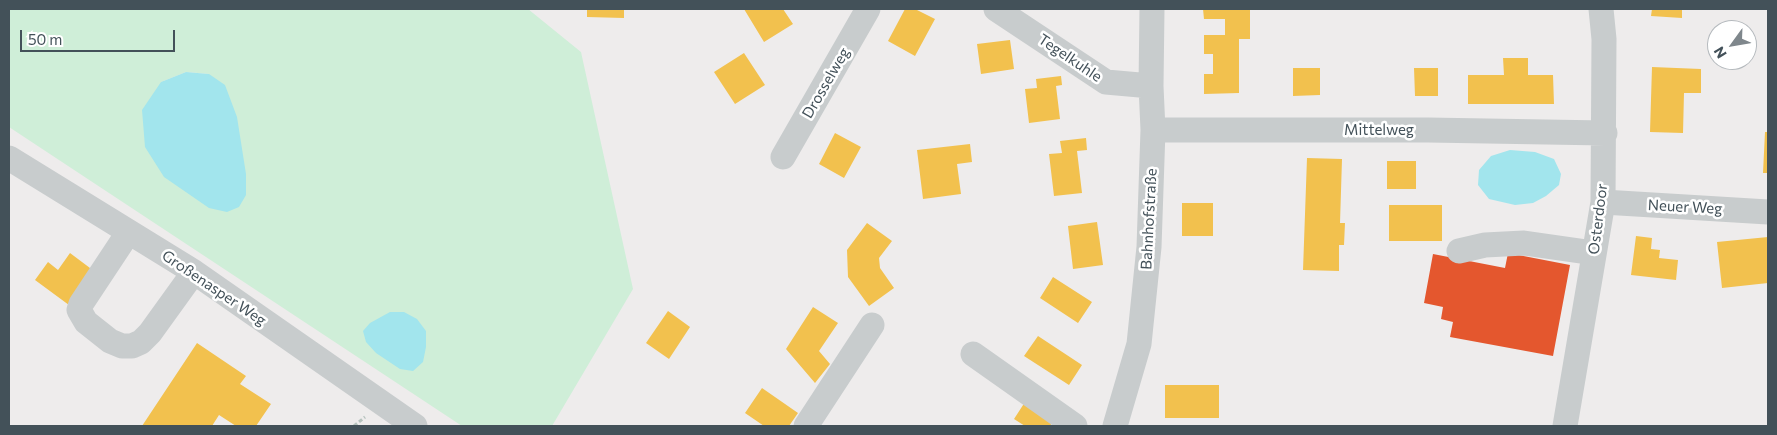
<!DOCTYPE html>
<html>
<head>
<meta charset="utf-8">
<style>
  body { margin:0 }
  #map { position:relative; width:1777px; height:435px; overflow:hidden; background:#eeecec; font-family:Commissioner,sans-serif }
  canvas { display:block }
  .frame { position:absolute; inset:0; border:10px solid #435159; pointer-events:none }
  .north { position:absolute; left:1707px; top:20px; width:50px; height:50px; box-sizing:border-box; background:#fff; border:1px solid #b4b9bd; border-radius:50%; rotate:238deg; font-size:14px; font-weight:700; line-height:20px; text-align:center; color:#435159 }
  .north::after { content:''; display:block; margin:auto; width:18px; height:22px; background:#7f878c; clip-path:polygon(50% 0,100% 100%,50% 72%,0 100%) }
  .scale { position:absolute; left:20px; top:30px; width:155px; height:22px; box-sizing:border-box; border:2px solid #435159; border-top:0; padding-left:6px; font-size:15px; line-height:18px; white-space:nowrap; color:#435159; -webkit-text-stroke:4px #fff; paint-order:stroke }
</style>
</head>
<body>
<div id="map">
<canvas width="1777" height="435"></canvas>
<div class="frame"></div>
<div class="north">N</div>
<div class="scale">50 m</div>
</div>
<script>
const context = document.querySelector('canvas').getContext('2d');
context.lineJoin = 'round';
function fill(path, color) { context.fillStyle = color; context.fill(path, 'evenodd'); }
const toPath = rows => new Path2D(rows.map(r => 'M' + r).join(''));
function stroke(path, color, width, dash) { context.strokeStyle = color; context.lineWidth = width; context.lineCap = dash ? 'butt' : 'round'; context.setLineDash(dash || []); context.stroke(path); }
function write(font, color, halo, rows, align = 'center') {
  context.font = font + ' Commissioner,sans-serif'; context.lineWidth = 5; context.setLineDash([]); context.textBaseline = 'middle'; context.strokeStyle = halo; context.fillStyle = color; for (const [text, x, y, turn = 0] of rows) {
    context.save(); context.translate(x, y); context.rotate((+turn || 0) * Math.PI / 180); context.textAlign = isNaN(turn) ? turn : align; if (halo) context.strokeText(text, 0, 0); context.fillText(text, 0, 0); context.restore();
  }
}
fill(toPath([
  [9,9,528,9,581,52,633,289,552,426,462,426,9,127],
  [186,72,209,74,161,82]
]), '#cfeed8');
fill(toPath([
  [186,72,209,74,225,85,237,117,246,174,246,195,239,207,227,212,209,208,164,177,145,147,142,110,161,82],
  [1510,150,1535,152,1554,159,1561,174,1559,185,1546,196,1533,203,1515,205,1489,199,1478,185,1479,170,1491,156],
  [390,312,404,312,417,319,426,331,426,347,423,362,413,371,400,369,376,353,366,342,363,331,370,323]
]), '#a2e5ed');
fill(toPath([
  [587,9,624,9,624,18,587,17],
  [744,9,783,9,793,24,764,42],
  [905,9,915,9,935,19,915,56,888,41],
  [1203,9,1250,9,1250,39,1239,39,1239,93,1204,94,1204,74,1213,74,1213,54,1204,54,1204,35,1225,35,1225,19,1204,19],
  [1652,9,1682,9,1682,18,1651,16],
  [1010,40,1014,69,981,74,977,44],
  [744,53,765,85,735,104,714,72],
  [1503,58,1528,58,1528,75,1553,75,1554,104,1468,104,1468,75,1504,75],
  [1652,67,1701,69,1701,93,1684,93,1683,133,1650,132],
  [1293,68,1320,68,1320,95,1293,96],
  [1414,68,1438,68,1438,96,1415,96],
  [1061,76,1062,85,1056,86,1060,119,1029,123,1025,89,1037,88,1036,79],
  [1765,132,1768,132,1768,173,1763,173],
  [835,133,861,147,844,178,819,164],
  [1086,138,1087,150,1077,151,1082,193,1054,196,1049,154,1062,153,1060,141],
  [970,144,972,162,957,164,961,194,923,199,917,150],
  [1307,158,1342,159,1340,223,1345,223,1344,245,1339,245,1339,271,1303,270],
  [1387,161,1416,161,1416,189,1387,189],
  [1182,203,1213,203,1213,236,1182,236],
  [1389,205,1442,205,1442,241,1389,241],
  [1097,222,1103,265,1073,269,1068,226],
  [867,223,892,241,879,258,880,268,894,288,869,306,848,277,847,250],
  [1636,236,1652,238,1651,249,1660,250,1659,258,1678,260,1676,280,1631,275],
  [1768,237,1768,283,1722,288,1717,242],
  [70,253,98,274,73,308,35,280,48,262,58,270],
  [1053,277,1092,302,1078,323,1040,298],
  [813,307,838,323,819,351,830,364,815,383,786,349],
  [668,311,690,327,669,359,646,343],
  [1038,336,1082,365,1069,385,1024,356],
  [197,343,246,376,240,384,271,404,256,426,236,426,219,415,212,426,142,426],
  [1165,385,1219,385,1219,418,1165,418],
  [762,388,798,413,789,426,764,426,745,413],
  [1025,402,1054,420,1050,426,1025,426,1014,419]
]), '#f2c14e');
fill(toPath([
  [1508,253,1570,265,1553,356,1450,337,1453,322,1441,319,1443,307,1424,303,1433,254,1505,268]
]), '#e4572e');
stroke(toPath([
  [354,426,365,417]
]), '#b5c2bd', 3, [4, 2.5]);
stroke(toPath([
  [996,9,1106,82,1151,86],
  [1153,130,1428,130,1605,133],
  [783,157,868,9],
  [9,158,194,272,415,426],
  [1603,202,1768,212],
  [128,233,81,304,79,310,86,322,110,341,122,346,132,346,141,342,150,333,194,272],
  [1459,251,1485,245,1524,243,1594,253],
  [973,354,1075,426],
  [806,426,872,325],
  [1115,426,1139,344,1149,247,1153,130,1151,86,1152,9],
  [1565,426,1603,202,1604,39,1601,9]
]), '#c8cccd', 25);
write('15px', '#435159', '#fff', [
  ["Tegelkuhle",1070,58,34],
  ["Drosselweg",826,83,-60],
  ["Mittelweg",1379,130],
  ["Neuer Weg",1685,207,3],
  ["Bahnhofstraße",1149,219,-87],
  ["Osterdoor",1598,219,-83],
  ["Großenasper Weg",214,288,34]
]);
</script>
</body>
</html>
